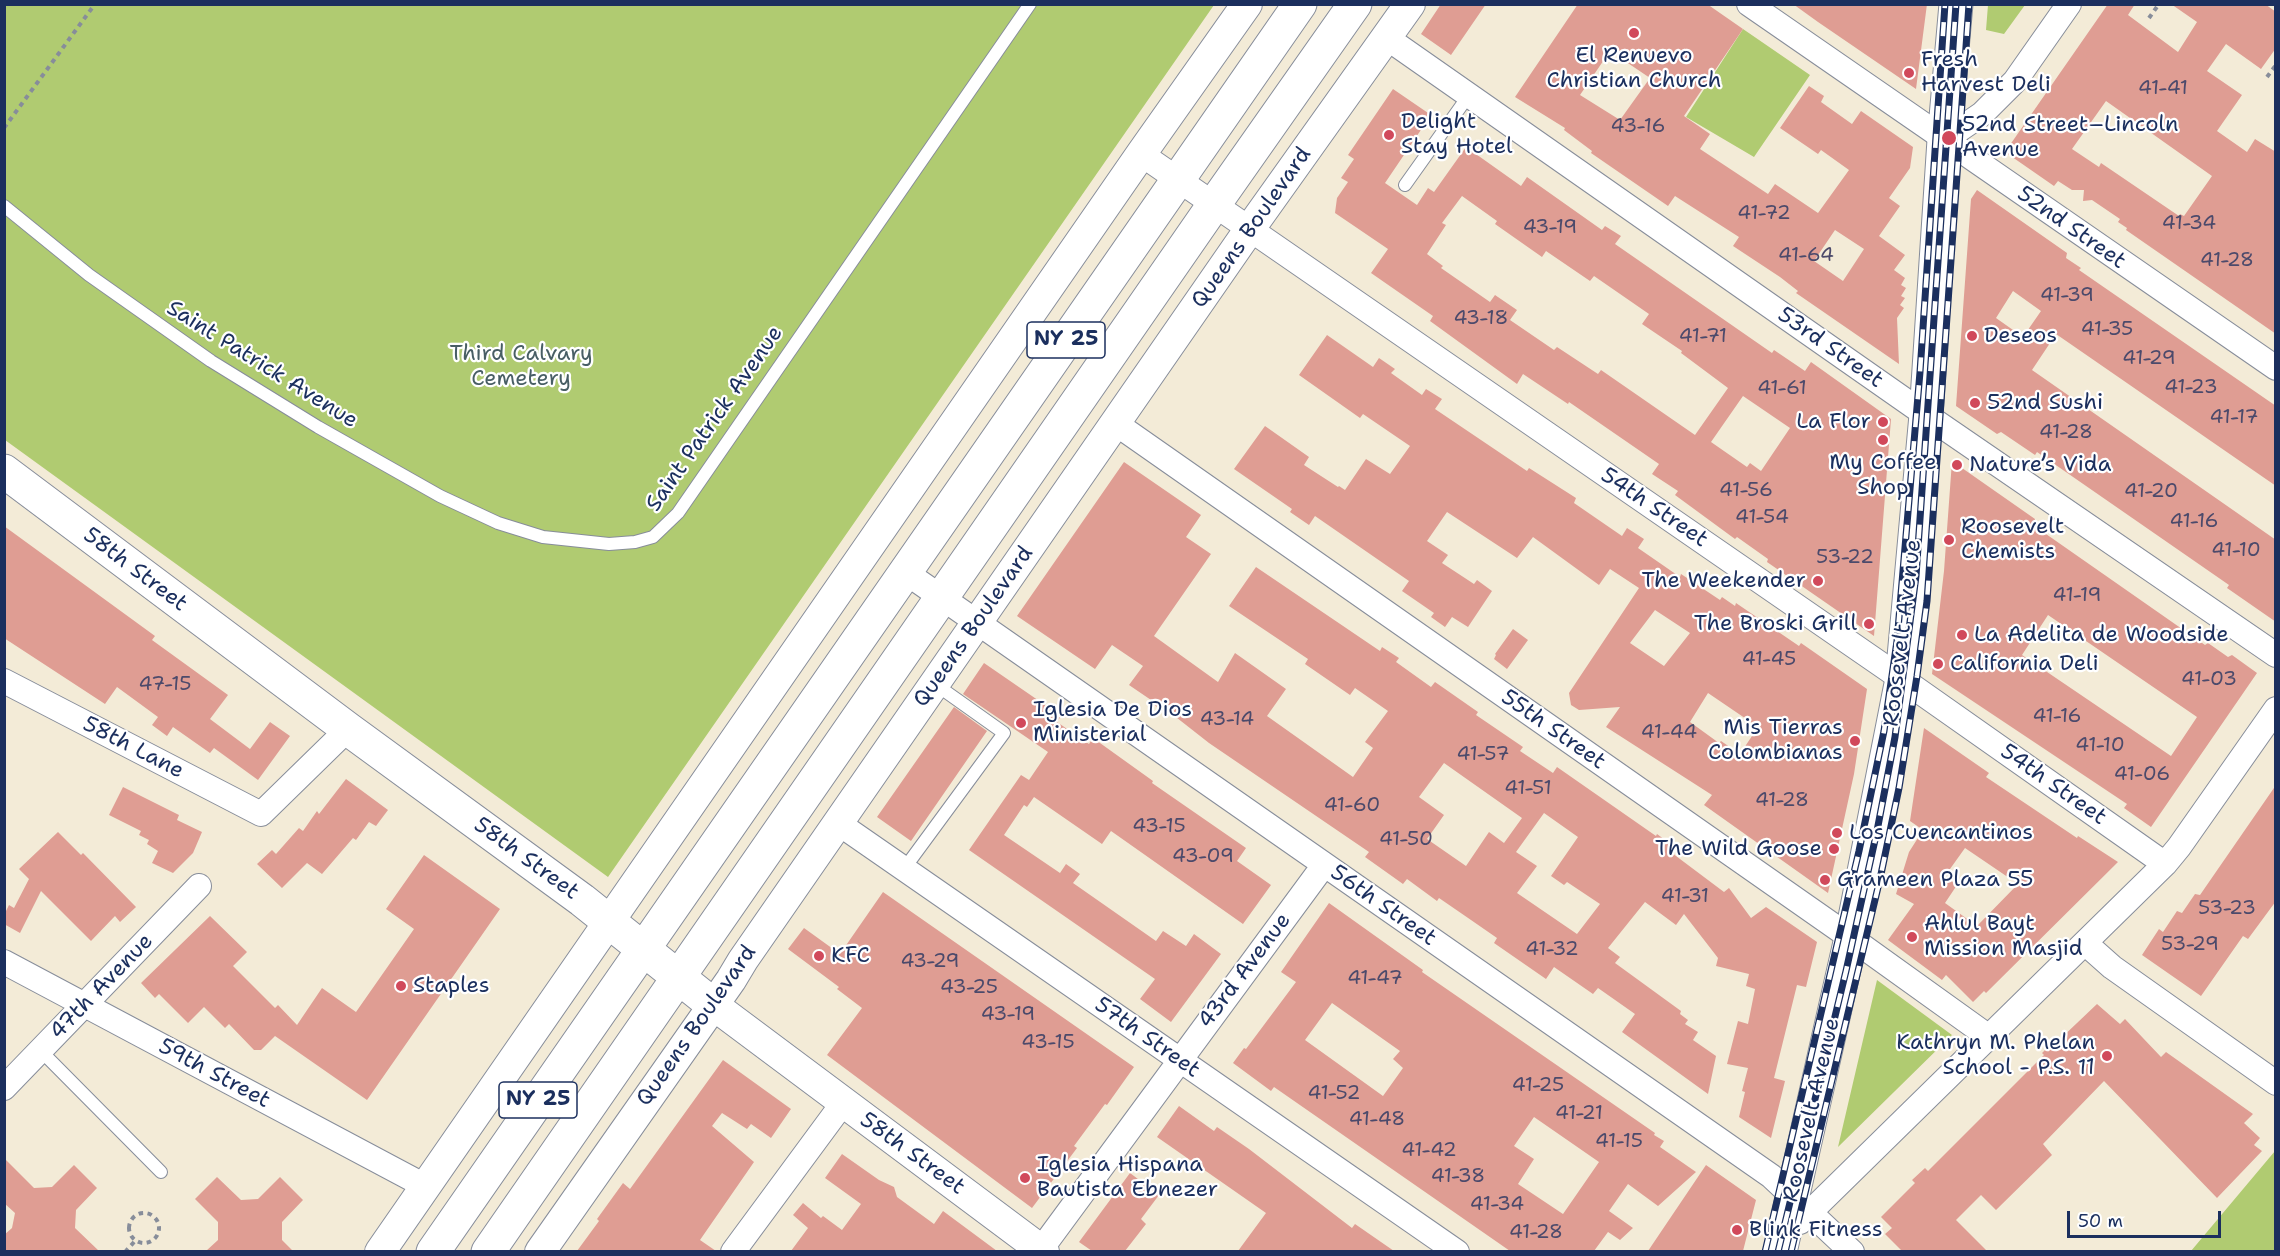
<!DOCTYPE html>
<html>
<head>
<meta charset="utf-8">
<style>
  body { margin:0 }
  #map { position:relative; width:2280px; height:1256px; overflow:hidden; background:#f3ebd7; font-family:"Shantell Sans",sans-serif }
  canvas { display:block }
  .frame { position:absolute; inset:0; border:6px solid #1b2f5e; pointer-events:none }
  .scale { position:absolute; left:2067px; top:1211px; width:154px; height:27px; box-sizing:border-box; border:3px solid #1b2f5e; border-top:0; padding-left:8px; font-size:18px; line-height:21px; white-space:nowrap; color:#1b2f5e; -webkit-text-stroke:4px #fff; paint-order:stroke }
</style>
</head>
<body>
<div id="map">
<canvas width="2280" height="1256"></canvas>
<div class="frame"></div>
<div class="scale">50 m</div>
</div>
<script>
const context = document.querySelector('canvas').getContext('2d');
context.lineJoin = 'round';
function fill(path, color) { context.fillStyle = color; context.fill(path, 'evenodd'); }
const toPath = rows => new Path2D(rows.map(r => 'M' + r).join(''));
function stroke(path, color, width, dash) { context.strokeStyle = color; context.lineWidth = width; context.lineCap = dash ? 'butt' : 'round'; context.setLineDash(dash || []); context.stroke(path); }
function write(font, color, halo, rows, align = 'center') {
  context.font = font + ' "Shantell Sans",sans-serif'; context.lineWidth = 4.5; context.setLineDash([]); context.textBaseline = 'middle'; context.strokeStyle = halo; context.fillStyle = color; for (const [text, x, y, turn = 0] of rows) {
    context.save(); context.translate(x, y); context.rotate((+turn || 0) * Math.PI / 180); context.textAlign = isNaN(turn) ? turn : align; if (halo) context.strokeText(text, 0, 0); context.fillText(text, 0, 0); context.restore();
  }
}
fill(toPath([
  [5,5,1214,5,608,877,5,440],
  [1988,5,1988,4,2025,5,2004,34,1986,30],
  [1743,29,1810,75,1754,157,1686,117],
  [1877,980,1952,1035,1838,1147],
  [2275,1151,2275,1251,2191,1251]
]), '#b0cb71');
fill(toPath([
  [1441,4,1486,4,1451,55,1421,34],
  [1578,4,1707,4,1743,29,1684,116,1710,134,1700,149,1768,194,1775,184,1818,213,1849,170,1821,150,1818,154,1780,128,1809,86,1824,96,1821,102,1852,124,1861,111,1913,147,1910,168,1889,198,1900,206,1879,236,1905,255,1894,270,1905,278,1901,285,1906,288,1901,296,1905,298,1900,305,1904,308,1897,318,1899,364,1796,293,1798,291,1780,277,1733,246,1739,237,1675,196,1668,206,1591,153,1592,151,1564,130,1565,128,1515,97],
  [1610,51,1650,78,1620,120,1580,95],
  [1835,230,1864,249,1843,281,1814,261],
  [1793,4,1927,4,1916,89,1818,22],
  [2108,4,2135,4,2128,15,2178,52,2197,22,2171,4,2265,4,2276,12,2276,48,2261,69,2226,44,2207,71,2242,95,2217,131,2247,152,2255,139,2276,152,2276,334,2126,230,2127,228,2118,222,2120,219,2092,200,2083,201,2084,190,2072,190,2058,181,2054,186,2005,152],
  [2106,101,2212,176,2184,216,2180,214,2179,216,2101,163,2099,167,2072,149],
  [1393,89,1431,115,1385,183,1417,205,1428,188,1434,192,1466,147,1521,186,1527,177,1602,230,1605,226,1621,236,1615,244,1772,353,1774,350,1805,371,1811,362,1891,419,1874,636,1767,562,1768,559,1737,537,1735,539,1675,495,1678,491,1652,474,1659,464,1569,402,1568,404,1523,374,1517,384,1430,321,1433,316,1371,273,1388,249,1335,213,1337,198,1348,182,1341,178,1354,159,1348,155],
  [1462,196,1497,221,1495,224,1542,257,1546,251,1590,281,1594,276,1649,314,1642,324,1682,351,1681,353,1728,388,1695,435,1601,370,1598,374,1557,347,1554,350,1510,320,1517,310,1495,295,1490,302,1441,268,1443,266,1427,254,1446,225,1442,223],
  [1743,396,1790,428,1761,471,1750,463,1747,467,1711,442],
  [1977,190,2067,253,2066,258,2081,268,2079,270,2276,406,2276,486,2056,334,2032,370,2276,540,2276,622,2227,588,2229,585,2037,452,2035,455,2001,432,1997,434,1956,406,1971,199],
  [2013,291,2041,311,2023,337,1996,318],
  [1327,335,1373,367,1379,358,1395,369,1391,373,1422,395,1426,389,1442,399,1435,409,1524,469,1527,471,1529,468,1576,498,1574,503,1622,536,1627,528,1644,539,1638,548,1680,577,1681,574,1720,600,1722,597,1735,606,1736,603,1799,646,1801,643,1867,689,1854,774,1828,893,1704,805,1712,795,1606,727,1620,707,1579,710,1571,705,1569,693,1639,588,1610,569,1599,585,1533,537,1517,558,1447,512,1427,541,1448,555,1442,563,1474,584,1477,580,1492,591,1468,627,1452,617,1445,627,1431,617,1434,613,1402,591,1409,581,1315,516,1309,525,1290,512,1292,509,1234,469,1265,426,1309,457,1304,465,1338,487,1339,486,1345,490,1366,459,1390,474,1410,446,1363,414,1360,418,1299,375],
  [1655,610,1690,633,1664,666,1630,643],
  [1708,693,1758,727,1740,754,1721,741,1719,743,1690,722],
  [1952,461,2035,519,2035,523,2048,532,2046,534,2205,645,2208,643,2228,657,2232,655,2257,673,2151,827,2124,808,2127,804,1932,674,1944,571],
  [2048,615,2197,717,2171,756,2022,655],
  [1124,462,1201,515,1186,537,1211,554,1154,636,1218,682,1235,653,1286,689,1267,716,1353,777,1373,748,1365,742,1388,711,1355,688,1350,695,1305,664,1308,659,1229,606,1256,567,1380,651,1382,647,1399,658,1396,662,1431,687,1435,682,1478,712,1476,715,1523,747,1520,751,1553,773,1557,767,1656,836,1657,834,1676,848,1672,853,1724,892,1729,888,1751,918,1766,907,1817,942,1806,987,1797,985,1774,1078,1785,1081,1771,1138,1739,1117,1745,1092,1742,1091,1748,1068,1727,1064,1738,1021,1748,1024,1755,989,1746,986,1749,974,1716,966,1718,958,1684,914,1676,925,1645,902,1608,948,1620,957,1615,963,1681,1011,1680,1014,1688,1020,1685,1024,1698,1032,1693,1040,1716,1056,1708,1094,1622,1032,1635,1014,1598,988,1593,994,1554,967,1546,979,1494,943,1497,938,1471,920,1439,898,1437,901,1407,879,1403,884,1365,857,1369,852,1209,743,1172,714,1170,716,1150,702,1151,700,1129,685,1143,666,1112,645,1095,669,1017,616],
  [1444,763,1522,818,1504,843,1489,832,1466,866,1427,839,1444,815,1419,797],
  [1544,813,1578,837,1551,876,1564,885,1567,882,1600,904,1577,934,1517,893,1537,866,1516,852],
  [4,526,155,636,152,640,228,695,210,719,250,749,270,722,290,736,258,780,214,748,210,753,173,727,167,736,152,725,158,717,117,687,105,704,4,638],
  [1513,629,1528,640,1507,669,1494,659,1496,655,1495,654],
  [984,663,1061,716,1057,722,1089,744,1093,738,1153,781,1152,783,1246,848,1237,861,1271,885,1243,924,1111,831,1102,844,1034,797,1027,807,1024,805,1004,835,1060,873,1066,864,1080,874,1073,883,1156,941,1163,931,1186,946,1194,934,1221,954,1171,1022,1140,999,1155,979,969,850,1021,775,1029,780,1048,752,963,694],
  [954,707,987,731,911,841,877,817],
  [1924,728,1989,773,1986,777,2077,838,2078,836,2118,862,1986,993,1984,991,1973,1002,1946,975,1942,980,1888,940,1914,904,1896,894,1909,852,1923,830,1910,821],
  [1965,848,2018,884,1977,926,1945,903,1957,885,1945,876],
  [346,779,388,810,376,826,369,822,356,840,353,838,322,874,307,863,282,888,257,864,272,850,276,854,299,828,303,831,317,811,319,814],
  [2276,785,2276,901,2248,939,2243,936,2201,996,2142,955,2159,929,2163,932,2177,911,2182,913,2195,894,2200,895],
  [123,787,179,815,177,820,202,832,193,853,173,873,152,863,158,851,147,844,149,840,139,835,141,831,109,815],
  [58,832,81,855,83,853,136,907,120,922,115,916,91,941,41,891,20,933,4,924,4,915,9,905,14,908,29,879,19,869],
  [424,855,500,909,367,1100,275,1036,261,1050,254,1050,229,1024,225,1028,204,1007,188,1023,159,994,155,998,141,983,210,916,247,952,233,966,275,1008,278,1005,297,1025,322,988,356,1012,414,929,386,909],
  [883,892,1134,1067,1107,1105,1105,1104,1074,1146,1077,1148,1032,1208,827,1055,862,1008,837,989,839,987,788,949,804,928,840,954],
  [1329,903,1423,970,1422,972,1655,1133,1654,1135,1664,1141,1660,1147,1696,1172,1658,1206,1628,1184,1609,1211,1633,1228,1620,1240,1608,1232,1594,1251,1510,1251,1274,1087,1271,1091,1233,1063,1244,1048,1246,1049,1296,982,1281,972],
  [1332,1003,1400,1051,1393,1059,1403,1068,1383,1096,1305,1040],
  [1534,1117,1599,1162,1563,1214,1518,1184,1534,1159,1514,1146],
  [2097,1004,2120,1024,2125,1019,2161,1057,2166,1052,2253,1114,2244,1123,2260,1138,2254,1145,2262,1151,2217,1198,2104,1081,2043,1144,2052,1155,1996,1210,1981,1195,1956,1220,1987,1251,1902,1251,1885,1234,1892,1228,1881,1217,1915,1183,1912,1180,1925,1168,1928,1171,2044,1055,2042,1053,2055,1040,2057,1042],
  [723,1060,791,1109,771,1138,751,1124,747,1129,722,1113,712,1126,754,1162,700,1240,716,1251,577,1251,599,1221,597,1219,623,1183,630,1189],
  [1179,1106,1214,1131,1217,1127,1249,1149,1352,1228,1355,1224,1394,1251,1238,1251,1266,1213,1157,1137],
  [842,1154,879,1180,894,1187,897,1197,934,1224,943,1211,997,1251,791,1251,808,1228,793,1215,803,1203,821,1218,823,1216,842,1230,861,1204,825,1178],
  [4,1158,34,1188,52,1187,74,1165,97,1188,76,1210,75,1228,99,1251,4,1251,4,1235,12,1228,15,1213,4,1203],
  [1706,1165,1756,1200,1743,1251,1648,1251],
  [1130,1173,1159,1195,1141,1219,1146,1224,1125,1251,1092,1251,1079,1242],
  [217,1177,241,1200,258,1199,280,1177,303,1200,282,1222,282,1240,293,1251,206,1251,218,1240,218,1222,195,1199]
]), '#df9d93');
const service = toPath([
  [1405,185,1469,95],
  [4,206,89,275,211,361,318,427,440,496,498,523,543,537,609,544,635,542,653,537,678,513,1030,4],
  [904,869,1004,733,935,684],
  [41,1051,161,1172]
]);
const minor = toPath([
  [1749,4,2276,368],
  [1387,38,1926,415,2276,655],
  [1944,140,1982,114,2015,81,2069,4],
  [1141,154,1902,679,2165,864],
  [1115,423,1851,938,1989,1037],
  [905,572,1771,1176,1852,1252],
  [4,681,261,814,348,729],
  [838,823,1457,1252],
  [2085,943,2112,967,2276,1083],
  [4,962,425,1186],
  [4,1088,199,886],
  [1800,1222,2165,864,2179,847,2276,709],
  [733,1252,843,1103],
  [1039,1252,1324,865]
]);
const tertiary = toPath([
  [712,1004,1044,1252],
  [380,1252,1141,154,1247,4],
  [540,1252,731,980,743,960,1249,230,1410,4]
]);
const secondary = toPath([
  [4,471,348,729,582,900,712,1004],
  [1780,1252,1851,938,1902,679,1926,415,1944,140,1956,4]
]);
const primary = toPath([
  [433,1252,1300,4],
  [488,1252,1213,206,1355,4]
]);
stroke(service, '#878d9a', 14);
stroke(minor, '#878d9a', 26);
stroke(tertiary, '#878d9a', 32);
stroke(secondary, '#878d9a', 35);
stroke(primary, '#878d9a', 35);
stroke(toPath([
  [2149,18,2159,4],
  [2267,77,2276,65],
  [4,128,95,4],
  '129 1228a15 15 0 1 1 30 0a15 15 0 1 1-30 0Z',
  [125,1252,135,1241]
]), '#878d9a', 4, [4.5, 4.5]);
stroke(service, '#fff', 12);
stroke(minor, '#fff', 24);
stroke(tertiary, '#fff', 30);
stroke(secondary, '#fff', 33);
stroke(primary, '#fff', 33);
const rail = toPath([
  [1765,1252,1859,851,1884,731,1897,641,1920,372,1945,4],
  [1778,1252,1846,971,1877,831,1895,737,1916,576,1956,4],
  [1791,1252,1880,879,1899,788,1917,676,1927,601,1969,4]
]);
stroke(rail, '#1b2f5e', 7);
stroke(rail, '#fff', 4.5, [14]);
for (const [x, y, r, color] of [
  [1634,33,6,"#d1495b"],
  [1909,73,6,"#d1495b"],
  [1389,135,6,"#d1495b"],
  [1949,138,8,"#d1495b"],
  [1972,336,6,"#d1495b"],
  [1975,403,6,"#d1495b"],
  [1883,422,6,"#d1495b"],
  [1883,440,6,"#d1495b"],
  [1957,465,6,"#d1495b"],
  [1949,540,6,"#d1495b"],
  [1818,581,6,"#d1495b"],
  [1869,624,6,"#d1495b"],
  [1962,635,6,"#d1495b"],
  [1938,664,6,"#d1495b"],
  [1021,723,6,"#d1495b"],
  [1855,741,6,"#d1495b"],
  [1837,833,6,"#d1495b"],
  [1834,849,6,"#d1495b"],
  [1825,880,6,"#d1495b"],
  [1912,937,6,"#d1495b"],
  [819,956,6,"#d1495b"],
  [401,986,6,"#d1495b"],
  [2107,1056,6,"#d1495b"],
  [1025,1178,6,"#d1495b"],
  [1737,1230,6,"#d1495b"]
]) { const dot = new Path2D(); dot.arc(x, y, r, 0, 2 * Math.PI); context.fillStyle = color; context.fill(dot); stroke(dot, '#fff', 2); }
write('20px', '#4c4a6b', null, [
  ["41-41",2163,89],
  ["43-16",1638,127],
  ["41-72",1764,214],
  ["41-34",2189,224],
  ["43-19",1550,228],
  ["41-64",1806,256],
  ["41-28",2227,261],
  ["41-39",2067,296],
  ["43-18",1481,319],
  ["41-35",2107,330],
  ["41-71",1703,337],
  ["41-29",2149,359],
  ["41-23",2191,388],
  ["41-61",1782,389],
  ["41-17",2234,418],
  ["41-28",2066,433],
  ["41-56",1746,491],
  ["41-20",2151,492],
  ["41-54",1762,518],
  ["41-16",2194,522],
  ["41-10",2236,551],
  ["53-22",1845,558],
  ["41-19",2077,596],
  ["41-45",1769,660],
  ["41-03",2209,680],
  ["47-15",165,685],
  ["41-16",2057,717],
  ["43-14",1227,720],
  ["41-44",1669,733],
  ["41-10",2100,746],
  ["41-57",1483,755],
  ["41-06",2142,775],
  ["41-51",1528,789],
  ["41-28",1782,801],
  ["41-60",1352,806],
  ["43-15",1159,827],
  ["41-50",1406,840],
  ["43-09",1203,857],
  ["41-31",1685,897],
  ["53-23",2227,909],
  ["53-29",2190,945],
  ["41-32",1552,950],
  ["43-29",930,962],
  ["41-47",1375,979],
  ["43-25",969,988],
  ["43-19",1008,1015],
  ["43-15",1048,1043],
  ["41-25",1538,1086],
  ["41-52",1334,1094],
  ["41-21",1579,1114],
  ["41-48",1377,1120],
  ["41-15",1619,1142],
  ["41-42",1429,1151],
  ["41-38",1458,1177],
  ["41-34",1497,1205],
  ["41-28",1536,1233]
]);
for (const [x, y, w] of [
  [1066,340,78],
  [538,1100,78]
]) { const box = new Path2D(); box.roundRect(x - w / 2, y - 18, w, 36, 4.5); context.fillStyle = '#fff'; context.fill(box); stroke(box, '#1b2f5e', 1.5); }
write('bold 21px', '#1b2f5e', null, [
  ["NY 25",1066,340],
  ["NY 25",538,1100]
]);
write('22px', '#1b2f5e', '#fff', [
  ["El Renuevo",1634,56,"center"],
  ["Christian Church",1634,81,"center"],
  ["Fresh",1921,60],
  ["Harvest Deli",1921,85],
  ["Delight",1401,122],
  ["Stay Hotel",1401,147],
  ["52nd Street–Lincoln",1962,125],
  ["Avenue",1962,150],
  ["Deseos",1984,336],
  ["52nd Sushi",1987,403],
  ["La Flor",1871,422,"right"],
  ["My Coffee",1883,463,"center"],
  ["Shop",1883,488,"center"],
  ["Nature’s Vida",1969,465],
  ["Roosevelt",1961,527],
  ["Chemists",1961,552],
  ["The Weekender",1806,581,"right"],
  ["The Broski Grill",1857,624,"right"],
  ["La Adelita de Woodside",1974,635],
  ["California Deli",1950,664],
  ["Iglesia De Dios",1033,710],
  ["Ministerial",1033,735],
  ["Mis Tierras",1843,728,"right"],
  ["Colombianas",1843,753,"right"],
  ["Los Cuencantinos",1849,833],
  ["The Wild Goose",1822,849,"right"],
  ["Grameen Plaza 55",1837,880],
  ["Ahlul Bayt",1924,924],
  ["Mission Masjid",1924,949],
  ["KFC",831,956],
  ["Staples",413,986],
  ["Kathryn M. Phelan",2095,1043,"right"],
  ["School - P.S. 11",2095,1068,"right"],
  ["Iglesia Hispana",1037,1165],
  ["Bautista Ebnezer",1037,1190],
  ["Blink Fitness",1749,1230]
], 'left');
write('22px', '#1b2f5e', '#fff', [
  ["Queens Boulevard",1252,228,-55],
  ["52nd Street",2071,228,35],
  ["53rd Street",1830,348,35],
  ["Saint Patrick Avenue",262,365,32],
  ["Saint Patrick Avenue",715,419,-55],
  ["54th Street",1654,508,34],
  ["58th Street",135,570,37],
  ["Queens Boulevard",974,627,-55],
  ["Roosevelt Avenue",1903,633,-83],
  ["55th Street",1553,730,35],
  ["58th Lane",133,748,27],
  ["54th Street",2053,785,35],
  ["58th Street",526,859,36],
  ["56th Street",1383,906,35],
  ["43rd Avenue",1245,971,-53],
  ["47th Avenue",102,987,-46],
  ["Queens Boulevard",697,1026,-55],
  ["57th Street",1147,1038,35],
  ["59th Street",214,1074,28],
  ["Roosevelt Avenue",1812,1110,-77],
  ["58th Street",912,1154,36]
]);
write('22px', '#485e64', '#fff', [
  ["Third Calvary",521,354],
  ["Cemetery",521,379]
]);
</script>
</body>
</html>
